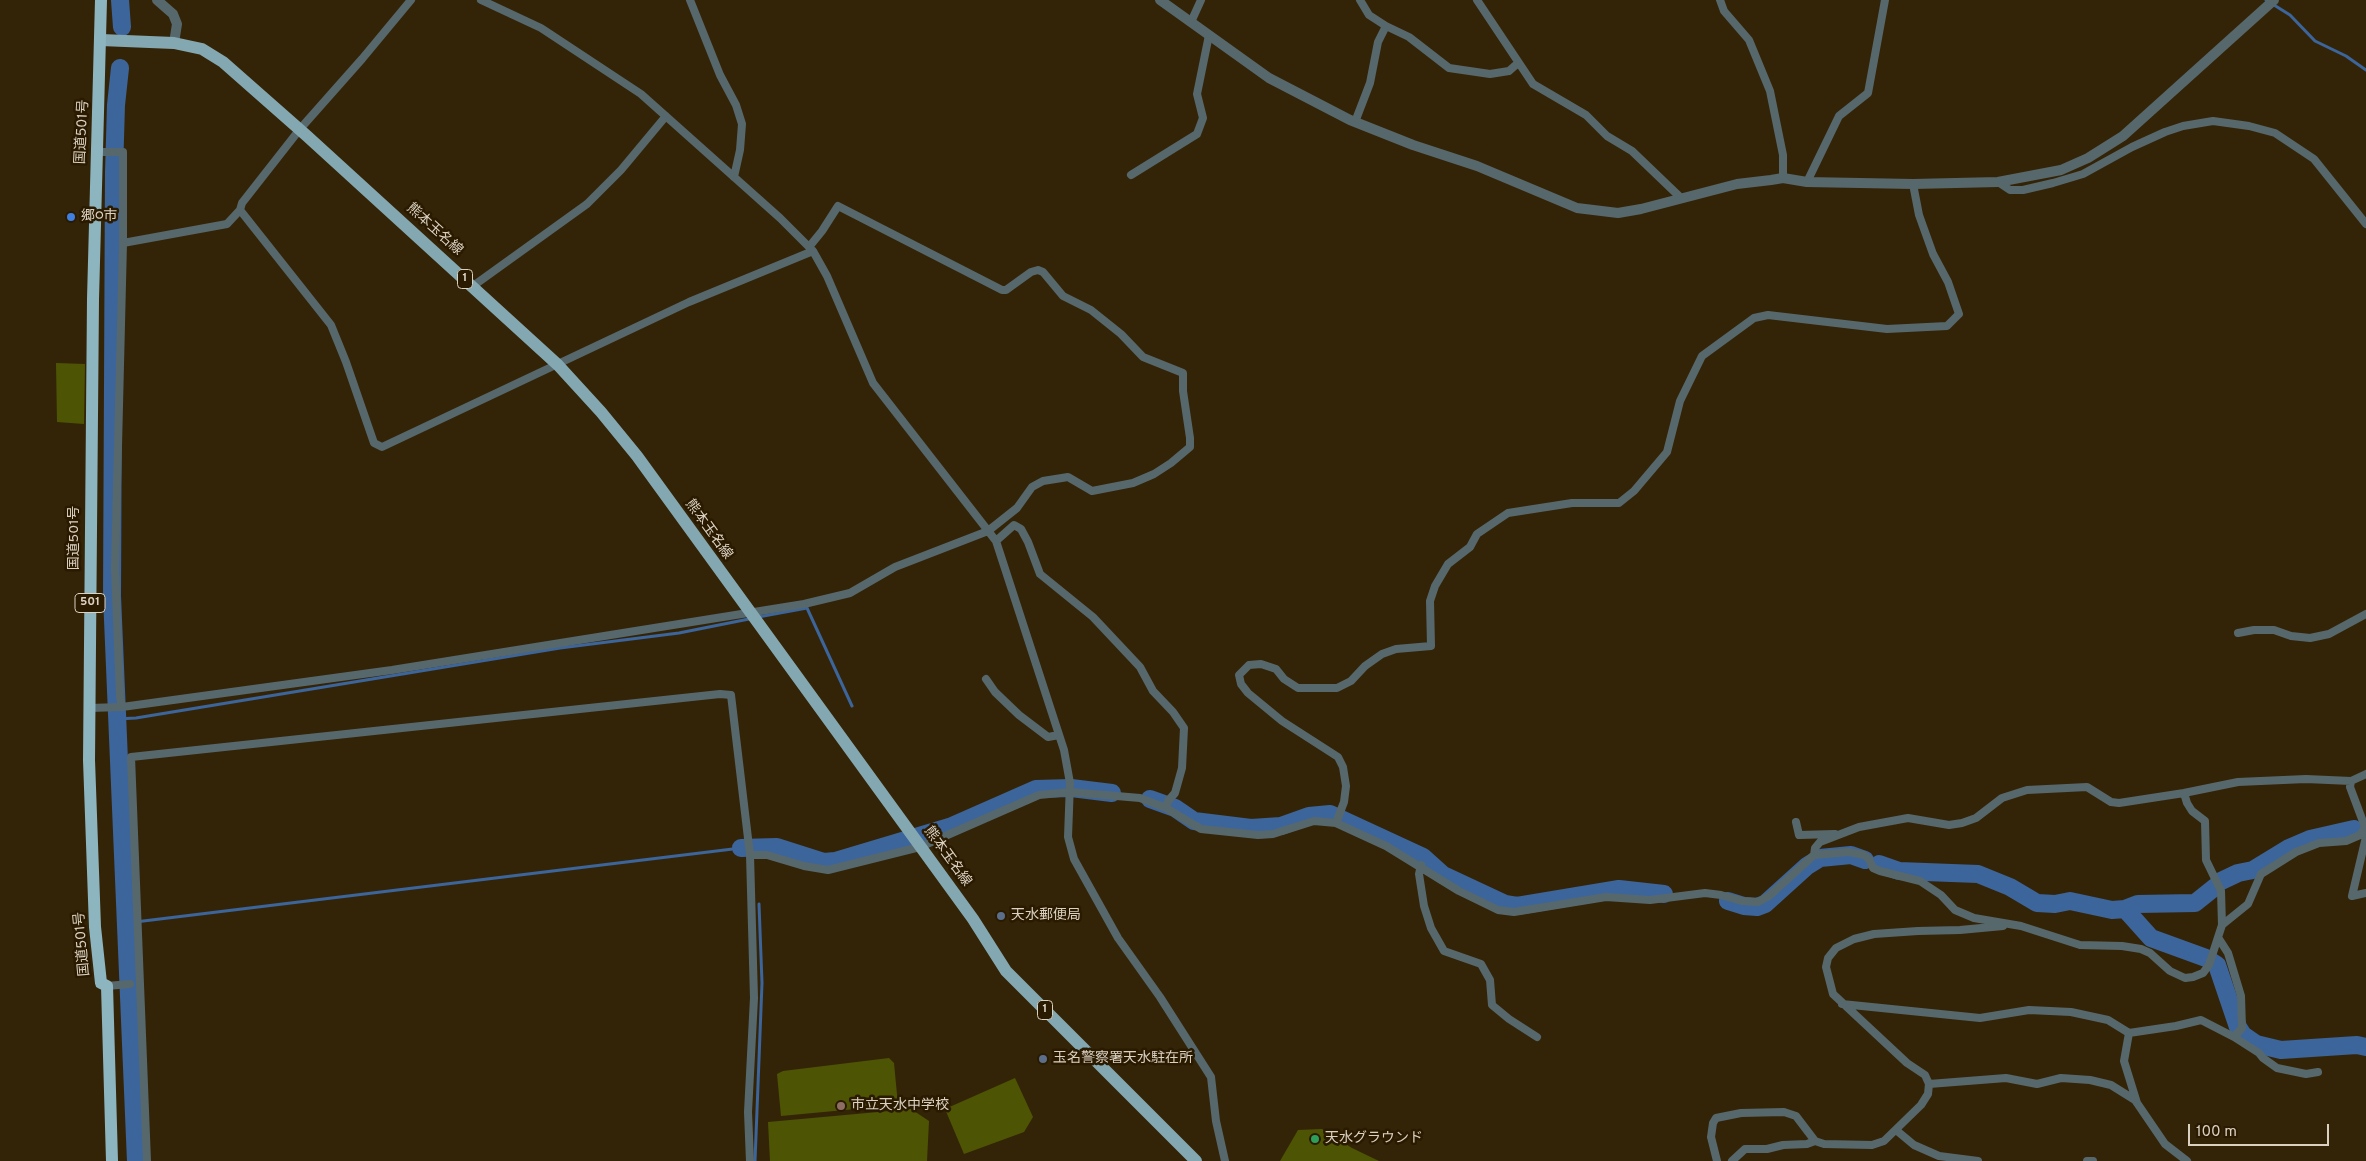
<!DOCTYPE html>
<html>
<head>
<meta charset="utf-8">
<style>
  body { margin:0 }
  #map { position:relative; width:2366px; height:1161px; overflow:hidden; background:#342407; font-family:Overpass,sans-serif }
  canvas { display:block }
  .scale { position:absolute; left:2188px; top:1124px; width:141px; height:22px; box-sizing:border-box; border:2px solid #dbd1c1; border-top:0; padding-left:6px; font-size:15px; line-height:18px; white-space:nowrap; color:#dbd1c1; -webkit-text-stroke:4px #291a00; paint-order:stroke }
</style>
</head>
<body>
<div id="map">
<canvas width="2366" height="1161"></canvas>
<div class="scale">100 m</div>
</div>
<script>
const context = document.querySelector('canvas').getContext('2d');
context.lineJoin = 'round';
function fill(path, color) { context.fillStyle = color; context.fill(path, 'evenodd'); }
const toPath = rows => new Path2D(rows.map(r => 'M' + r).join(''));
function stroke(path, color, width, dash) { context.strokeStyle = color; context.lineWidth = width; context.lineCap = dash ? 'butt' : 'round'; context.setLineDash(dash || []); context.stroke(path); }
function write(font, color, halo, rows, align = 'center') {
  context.font = font + ' Overpass,"Noto Sans JP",sans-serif'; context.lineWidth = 5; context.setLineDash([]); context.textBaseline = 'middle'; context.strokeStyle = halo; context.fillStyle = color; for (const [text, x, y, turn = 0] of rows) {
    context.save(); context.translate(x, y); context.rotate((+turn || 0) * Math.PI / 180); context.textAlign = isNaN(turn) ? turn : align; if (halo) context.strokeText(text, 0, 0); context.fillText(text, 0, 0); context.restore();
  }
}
fill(toPath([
  [56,363,85,364,84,424,57,422],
  [889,1058,894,1063,898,1105,781,1116,777,1074,783,1071],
  [1015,1078,1033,1117,1024,1132,964,1154,945,1109],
  [911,1109,929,1121,927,1161,770,1161,768,1122],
  [1322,1129,1352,1148,1379,1161,1280,1161,1298,1130]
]), '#4d5505');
stroke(toPath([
  [2266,0,2290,15,2315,41,2346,56,2366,70],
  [758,617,807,608,852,706],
  [116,719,136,718,560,648,679,633,749,619],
  [127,923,741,848],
  [755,1161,762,983,759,904]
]), '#3c659c', 3);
stroke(toPath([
  [120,0,122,27],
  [120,68,116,105,114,172,112,596,136,1161],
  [1150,799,1175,808,1194,821,1251,828,1281,826,1309,816,1330,814,1423,857,1443,875,1505,904,1517,906,1619,889,1664,894],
  [741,848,777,847,824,862,835,861,952,826,1036,789,1071,788,1112,793],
  [1879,864,1899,871,1978,874,2010,887,2037,903,2055,904,2070,901,2112,910,2125,909,2138,904,2195,903,2215,887],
  [2219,882,2238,873,2253,870,2289,848,2310,839,2354,829],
  [1728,901,1744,906,1757,907,1765,904,1807,866,1820,858,1851,855,1865,860],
  [2125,909,2151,938,2206,958,2217,965,2238,1027,2243,1035,2256,1044,2281,1050,2357,1045,2366,1047]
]), '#3c659c', 18);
stroke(toPath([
  [481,0,541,28,641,94,780,218,813,251,827,276,873,383,996,541,1064,750,1070,783,1068,837,1074,859,1118,938,1160,997,1211,1077,1216,1121,1225,1161],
  [690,0,720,75,736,105,742,124,740,150,734,177],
  [1477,0,1533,84,1586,115,1607,136,1632,151,1681,198],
  [1720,0,1724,11,1749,40,1770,91,1783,155,1783,178],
  [1191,22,1201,0],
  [1386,26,1409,37,1449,68,1490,74,1509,71,1518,63],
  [1355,122,1370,83,1378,42,1386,26,1369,15,1360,0],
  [97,152,123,152,123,243,227,224,240,210,331,325,346,362,374,443,382,447,689,302,813,251],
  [1131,175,1197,134,1203,118,1197,94,1209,35],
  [1807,182,1839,116,1868,93,1885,0],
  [1998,182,2010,190,2023,190,2053,183,2083,174,2132,147,2165,132,2183,126,2213,121,2249,126,2275,133,2314,159,2366,224],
  [240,210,242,203,300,129,362,59,411,0],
  [473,286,587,204,621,170,666,116],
  [996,541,1014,525,1021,529,1028,542,1040,574,1093,617,1140,667,1153,691,1173,712,1184,728,1182,768,1175,793,1168,801,1166,808],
  [2238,633,2254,630,2274,630,2291,636,2310,638,2329,634,2366,614],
  [986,679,995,692,1019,715,1048,737,1059,735],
  [122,707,120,697,115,568,123,243],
  [89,708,122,707,392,670,804,604,850,593,895,567,988,531,1017,508,1032,487,1043,481,1068,477,1092,491,1133,483,1154,474,1171,463,1190,447,1190,438,1183,391,1183,373,1143,357,1121,334,1091,310,1063,296,1043,272,1038,270,1031,272,1006,290,1002,290,838,206,822,231,809,247],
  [2184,793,2187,803,2192,811,2205,821,2206,860,2221,891,2222,925],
  [1796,822,1799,835,1835,834],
  [1336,823,1344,802,1346,786,1343,767,1338,757,1282,721,1248,693,1241,684,1239,675,1249,665,1261,664,1276,669,1284,679,1298,688,1337,688,1351,681,1365,666,1382,654,1396,649,1431,646,1430,601,1435,586,1448,564,1470,547,1477,534,1508,513,1572,503,1619,503,1634,491,1667,452,1680,401,1702,356,1754,318,1768,315,1887,329,1947,326,1959,314,1948,282,1933,254,1919,215,1913,184],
  [2366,837,2352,896,2366,893],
  [750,855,767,855,804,866,828,870,920,847,1039,795,1070,792,1140,798,1166,808,1201,829,1258,835,1273,834,1314,821,1336,823,1386,846,1459,891,1498,910,1514,912,1606,897,1650,900,1705,893,1721,895,1742,901,1758,902,1769,896,1814,855,1849,852,1864,855,1869,859,1873,868,1880,871,1920,881,1941,895,1955,910,1974,918,2021,926,2080,945,2122,946,2141,949,2150,953,2170,971,2185,978,2193,977,2203,973,2209,965,2222,925,2248,904,2261,874,2296,852,2319,843,2346,841,2360,835,2365,827,2350,787,2351,781],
  [1814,855,1815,848,1820,842,1859,827,1908,818,1949,825,1962,823,1976,818,2002,798,2027,790,2087,787,2111,802,2119,803,2184,793,2238,782,2306,779,2351,781,2366,774],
  [1421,865,1419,874,1424,906,1431,928,1444,951,1481,964,1490,980,1492,1005,1509,1019,1537,1037],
  [2219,939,2228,953,2241,996,2242,1028,2234,1037,2259,1053,2263,1058,2277,1068,2306,1074,2318,1072],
  [107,986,130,984],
  [1842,1004,1980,1018,2029,1010,2071,1012,2108,1020,2129,1033,2176,1026,2201,1020,2234,1037],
  [2129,1033,2124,1061,2137,1103],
  [1929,1084,2006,1078,2037,1084,2061,1078,2090,1080,2111,1085,2135,1100,2165,1144,2187,1161],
  [1896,1130,1914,1145,1939,1156,1978,1161],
  [147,1161,131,757,720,694,731,695,750,855,754,998,748,1112,750,1161],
  [1717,1161,1711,1137,1713,1123,1716,1118,1741,1113,1784,1112,1796,1116,1815,1141,1824,1144,1872,1145,1884,1141,1921,1105,1928,1094,1929,1084,1925,1075,1907,1063,1833,994,1826,967,1828,958,1836,948,1854,939,1874,934,1918,931,1960,930,2003,926],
  [1732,1161,1745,1149,1767,1149,1783,1145,1807,1144,1815,1141],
  [2087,1161,2093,1161]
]), '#57686d', 8);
stroke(toPath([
  [157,0,173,14,177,24,174,43],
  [1160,0,1269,78,1350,120,1413,145,1477,166,1577,208,1618,213,1641,209,1737,184,1771,180,1783,178,1807,182,1913,184,1998,182,2061,170,2088,158,2123,136,2274,0]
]), '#57686d', 10);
stroke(toPath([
  [101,40,174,43,202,49,223,62,307,136,558,365,601,412,637,456,973,919,1006,971,1196,1161]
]), '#84a8b2', 12);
stroke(toPath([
  [101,0,93,299,89,760,95,927,101,983,107,986,112,1161]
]), '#8db5c0', 12);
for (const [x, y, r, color] of [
  [71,217,5,"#3f7fe0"],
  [1001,916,5,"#5c6f8a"],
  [1043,1059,5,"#5c6f8a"],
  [841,1106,5,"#8d6e63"],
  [1315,1139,5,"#2e9e5b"]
]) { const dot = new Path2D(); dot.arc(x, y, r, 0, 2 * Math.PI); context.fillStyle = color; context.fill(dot); stroke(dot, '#291a00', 2); }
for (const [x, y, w] of [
  [465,279,15],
  [90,603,30],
  [1045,1010,15]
]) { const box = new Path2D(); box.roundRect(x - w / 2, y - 9.5, w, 19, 4); context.fillStyle = '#291a00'; context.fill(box); stroke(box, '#dbd1c1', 1); }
write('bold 12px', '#dbd1c1', null, [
  ["1",465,279],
  ["501",90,603],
  ["1",1045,1010]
]);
write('14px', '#dbd1c1', '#291a00', [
  ["国道501号",83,132,-87],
  ["熊本玉名線",434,230,42],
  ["熊本玉名線",708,530,54],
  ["国道501号",75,538,-90],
  ["熊本玉名線",947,857,54],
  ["国道501号",83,944,-95]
]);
write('14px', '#dbd1c1', '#291a00', [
  ["郷○市",81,217],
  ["天水郵便局",1011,916],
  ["玉名警察署天水駐在所",1053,1059],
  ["市立天水中学校",851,1106],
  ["天水グラウンド",1325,1139]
], 'left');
</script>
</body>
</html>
